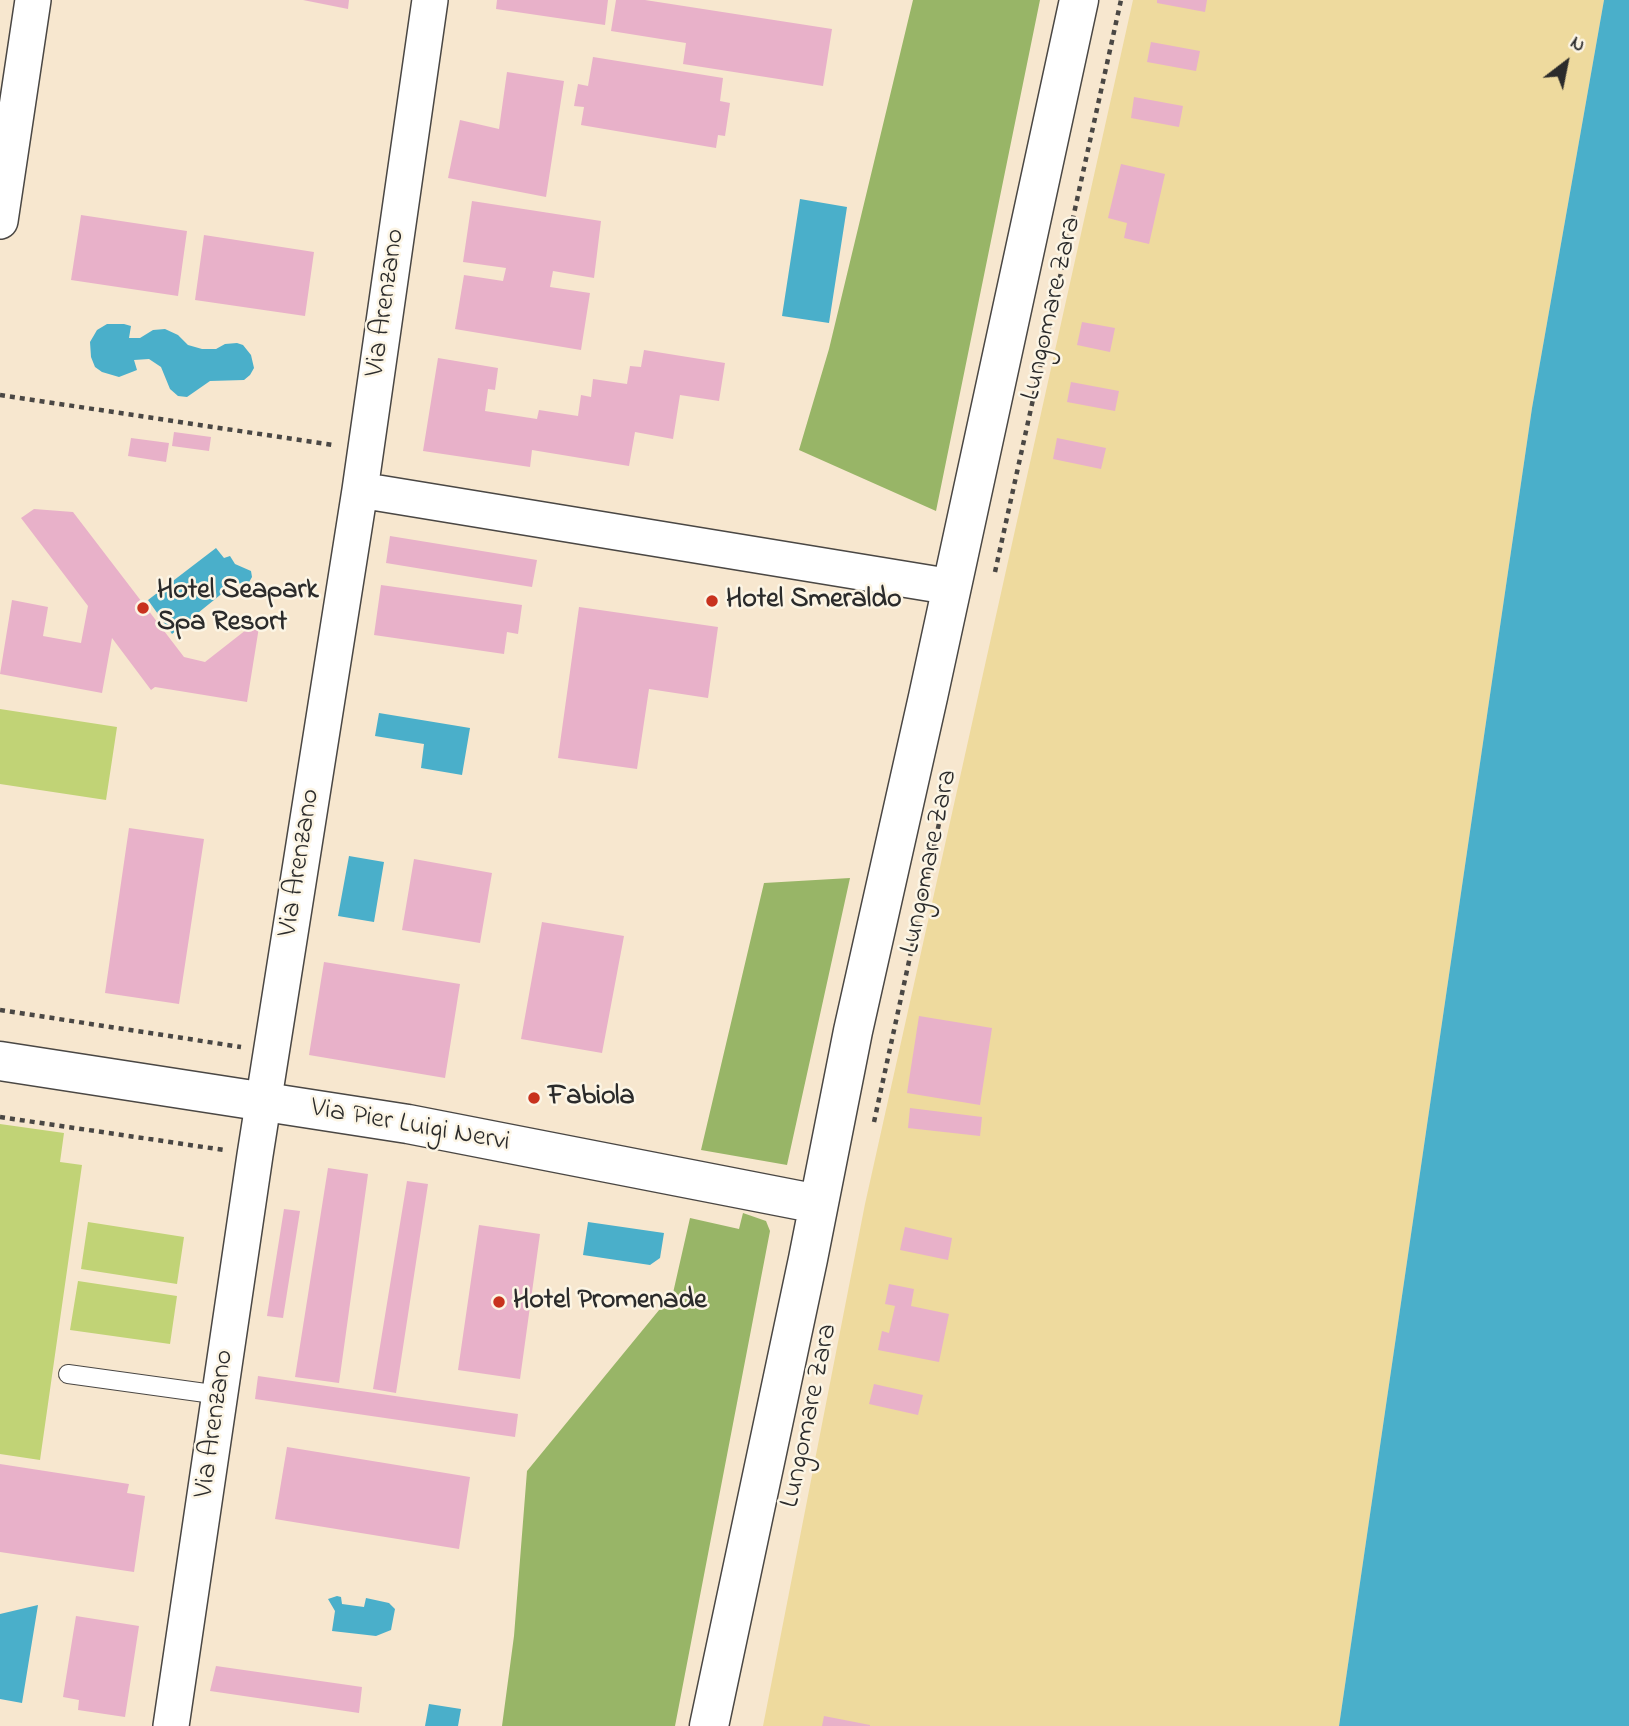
<!DOCTYPE html>
<html>
<head>
<meta charset="utf-8">
<style>
  body { margin:0 }
  #map { position:relative; width:1629px; height:1726px; overflow:hidden; background:#f7e7cf; font-family:"Indie Flower",sans-serif }
  canvas { display:block }
  .north { position:absolute; left:1531px; top:28px; width:70px; height:70px; -webkit-text-stroke:5px #fcf5e5; paint-order:stroke; rotate:32deg; font-size:19px; font-weight:700; line-height:28px; text-align:center; color:#2b2b2b }
  .north::after { content:''; display:block; margin:auto; width:24px; height:32px; background:#2b2b2b; clip-path:polygon(50% 0,100% 100%,50% 72%,0 100%) }
</style>
</head>
<body>
<div id="map">
<canvas width="1629" height="1726"></canvas>
<div class="north">N</div>
</div>
<script>
const context = document.querySelector('canvas').getContext('2d');
context.lineJoin = 'round';
function fill(path, color) { context.fillStyle = color; context.fill(path, 'evenodd'); }
const toPath = rows => new Path2D(rows.map(r => 'M' + r).join(''));
function stroke(path, color, width, dash) { context.strokeStyle = color; context.lineWidth = width; context.lineCap = dash ? 'butt' : 'round'; context.setLineDash(dash || []); context.stroke(path); }
function write(font, color, halo, rows, align = 'center') {
  context.font = font + ' "Indie Flower",sans-serif'; context.lineWidth = 5; context.setLineDash([]); context.textBaseline = 'middle'; context.strokeStyle = halo; context.fillStyle = color; for (const [text, x, y, turn = 0] of rows) {
    context.save(); context.translate(x, y); context.rotate((+turn || 0) * Math.PI / 180); context.textAlign = isNaN(turn) ? turn : align; if (halo) context.strokeText(text, 0, 0); context.fillText(text, 0, 0); context.restore();
  }
}
fill(toPath([
  [0,709,117,727,106,800,0,784],
  [0,1124,64,1133,60,1162,82,1165,40,1460,0,1454],
  [88,1222,184,1237,177,1284,81,1269],
  [78,1281,177,1296,170,1344,70,1330]
]), '#c1d376');
fill(toPath([
  [913,0,1040,0,936,511,799,450,829,349],
  [850,878,787,1165,701,1150,764,883],
  [743,1213,766,1221,770,1231,675,1726,502,1726,514,1636,527,1471,673,1293,690,1218,739,1229]
]), '#98b567');
fill(toPath([
  [1133,0,1604,0,1532,408,1339,1726,763,1726,865,1204]
]), '#eeda9e');
fill(toPath([
  [1604,0,1629,0,1629,1726,1339,1726,1532,408],
  [800,199,847,207,829,323,782,316],
  [107,324,124,324,131,326,129,338,140,338,153,330,165,329,178,335,188,345,202,349,216,349,225,344,237,343,243,345,251,355,254,368,250,375,244,380,210,381,187,397,178,396,170,389,161,367,149,359,134,360,137,370,119,377,102,372,95,367,91,357,90,342,97,330],
  [216,548,224,558,230,556,235,564,251,571,252,577,248,584,235,583,172,634,148,600],
  [379,713,470,728,462,775,421,768,424,744,375,736],
  [349,856,384,862,374,922,338,916],
  [588,1222,664,1233,660,1258,650,1265,583,1255],
  [337,1596,341,1597,342,1604,364,1607,366,1598,389,1603,395,1609,391,1630,376,1636,332,1631,335,1611,328,1599],
  [38,1605,22,1703,0,1699,0,1614],
  [429,1704,461,1709,458,1726,425,1726]
]), '#4aafca');
fill(toPath([
  [303,0,349,0,348,9],
  [497,0,608,0,605,25,496,9],
  [616,0,645,0,832,29,823,86,683,64,686,43,611,31],
  [1157,0,1207,0,1205,12,1157,3],
  [1151,42,1200,51,1196,71,1147,62],
  [593,57,723,78,720,101,730,103,725,136,718,135,716,148,581,125,584,107,574,106,578,84,588,86],
  [507,72,564,81,546,197,448,178,460,120,499,129],
  [1134,97,1183,106,1179,127,1131,118],
  [1121,164,1165,174,1149,244,1124,238,1127,223,1108,218],
  [472,201,601,221,594,278,553,271,550,287,590,293,581,350,455,329,464,275,503,281,506,268,463,262],
  [81,215,187,231,178,296,71,280],
  [204,235,314,252,305,316,195,300],
  [1082,322,1115,328,1110,352,1077,345],
  [644,350,725,363,719,401,680,395,673,439,635,432,629,466,532,450,530,467,423,451,438,358,498,368,495,390,488,389,485,411,537,419,539,410,578,416,581,395,591,397,593,379,627,384,630,366,641,367],
  [1071,382,1119,391,1115,411,1067,402],
  [174,432,211,437,209,451,172,446],
  [131,438,169,443,166,462,128,456],
  [1057,438,1106,448,1101,469,1053,459],
  [34,509,73,512,184,657,205,662,251,626,259,627,247,702,155,687,151,690,112,638,102,693,0,674,12,600,48,607,43,636,81,643,88,606,21,518],
  [390,536,537,560,532,587,386,563],
  [381,585,522,605,518,634,507,632,504,654,374,635],
  [579,607,718,627,708,698,649,689,637,769,558,758],
  [129,828,204,839,179,1004,105,993],
  [414,859,492,873,480,943,402,930],
  [542,922,624,936,602,1053,521,1039],
  [324,962,460,984,445,1078,309,1055],
  [919,1016,992,1028,980,1105,907,1093],
  [910,1108,982,1117,980,1136,908,1128],
  [328,1168,368,1174,339,1383,295,1377],
  [407,1181,428,1184,396,1393,373,1389],
  [284,1209,300,1211,283,1318,267,1316],
  [479,1225,540,1234,520,1379,458,1370],
  [905,1227,952,1238,948,1260,900,1250],
  [889,1284,914,1289,911,1306,949,1314,939,1362,878,1350,882,1331,889,1333,895,1306,885,1304],
  [258,1376,518,1414,515,1437,255,1399],
  [874,1384,923,1395,918,1415,869,1404],
  [287,1447,470,1477,459,1549,275,1519],
  [0,1464,129,1484,127,1493,145,1496,134,1572,0,1552],
  [76,1616,139,1626,125,1717,78,1710,79,1700,63,1697],
  [216,1666,362,1687,359,1713,210,1691],
  [824,1716,870,1725,870,1726,822,1726]
]), '#e8b1c9');
const lane = toPath([
  [68,1374,220,1395]
]);
const street = toPath([
  [0,221,33,0],
  [360,490,952,587],
  [171,1726,255,1155,360,490,430,0]
]);
const secondary = toPath([
  [0,1061,408,1124,818,1204],
  [709,1726,808,1259,853,1031,928,697,1079,0]
]);
stroke(lane, '#4a4744', 20);
stroke(street, '#4a4744', 38);
stroke(secondary, '#4a4744', 41);
stroke(toPath([
  [0,395,333,445],
  [995,572,1121,0],
  [0,1010,241,1047],
  [0,1117,224,1150],
  [874,1122,945,796]
]), '#4a4744', 4.5, [5, 5]);
stroke(lane, '#fff', 18);
stroke(street, '#fff', 35);
stroke(secondary, '#fff', 38);
for (const [x, y, r, color] of [
  [712,601,7,"#c8321e"],
  [143,608,7,"#c8321e"],
  [534,1098,7,"#c8321e"],
  [499,1302,7,"#c8321e"]
]) { const dot = new Path2D(); dot.arc(x, y, r, 0, 2 * Math.PI); context.fillStyle = color; context.fill(dot); stroke(dot, '#fcf5e5', 2.5); }
write('28px', '#2b2b2b', '#fcf5e5', [
  ["Via Arenzano",387,303,-82],
  ["Lungomare Zara",1053,309,-77],
  ["Lungomare Zara",931,862,-78],
  ["Via Arenzano",301,863,-81],
  ["Via Pier Luigi Nervi",410,1127,10],
  ["Lungomare Zara",811,1416,-78],
  ["Via Arenzano",216,1424,-82]
]);
write('bold 28px', '#2b2b2b', '#fcf5e5', [
  ["Hotel Seapark",157,592],
  ["Spa Resort",157,624],
  ["Hotel Smeraldo",726,601],
  ["Fabiola",548,1098],
  ["Hotel Promenade",513,1302]
], 'left');
</script>
</body>
</html>
